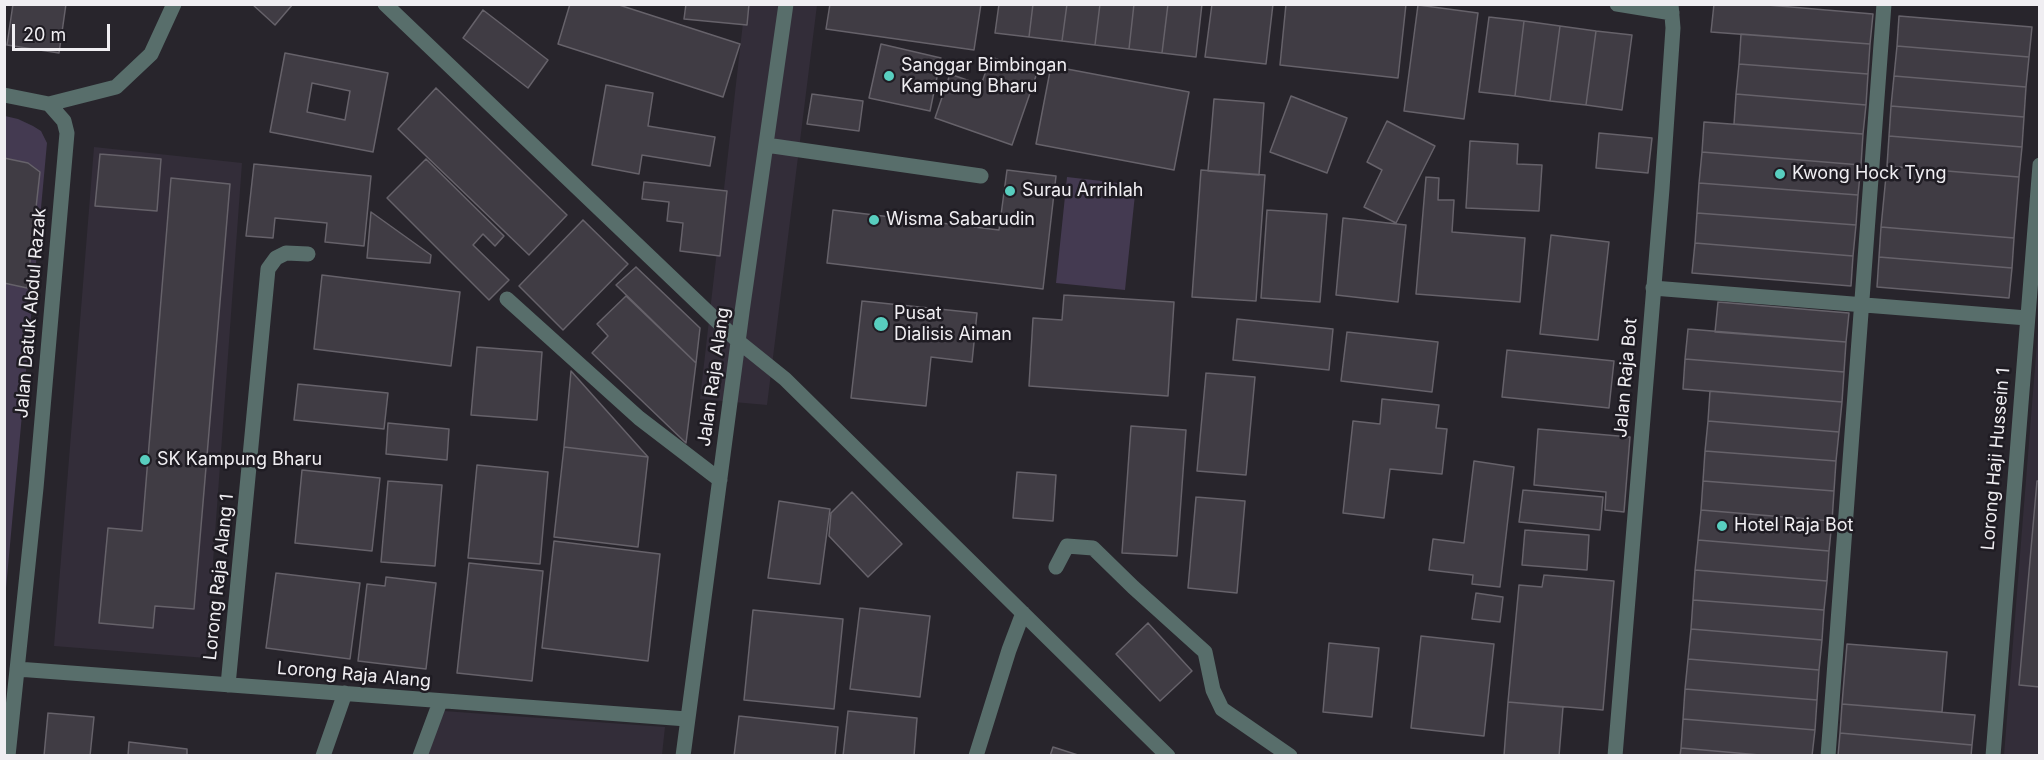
<!DOCTYPE html>
<html>
<head>
<meta charset="utf-8">
<style>
  body { margin:0 }
  #map { position:relative; width:2044px; height:760px; overflow:hidden; background:#28252c; font-family:Inter,sans-serif }
  canvas { display:block }
  .frame { position:absolute; inset:0; border:6px solid #f0eef2; pointer-events:none }
  .scale { position:absolute; left:12px; top:24px; width:98px; height:27px; box-sizing:border-box; border:3px solid #f0eef2; border-top:0; padding-left:8px; font-size:18px; line-height:21px; white-space:nowrap; color:#f0eef2; -webkit-text-stroke:4px #1f1c23; paint-order:stroke }
</style>
</head>
<body>
<div id="map">
<canvas width="2044" height="760"></canvas>
<div class="frame"></div>
<div class="scale">20 m</div>
</div>
<script>
const context = document.querySelector('canvas').getContext('2d');
context.lineJoin = 'round';
function fill(path, color) { context.fillStyle = color; context.fill(path, 'evenodd'); }
const toPath = rows => new Path2D(rows.map(r => 'M' + r).join(''));
function stroke(path, color, width, dash) { context.strokeStyle = color; context.lineWidth = width; context.lineCap = dash ? 'butt' : 'round'; context.setLineDash(dash || []); context.stroke(path); }
function write(font, color, halo, rows, align = 'center') {
  context.font = font + ' Inter,sans-serif'; context.lineWidth = 5; context.setLineDash([]); context.textBaseline = 'middle'; context.strokeStyle = halo; context.fillStyle = color; for (const [text, x, y, turn = 0] of rows) {
    context.save(); context.translate(x, y); context.rotate((+turn || 0) * Math.PI / 180); context.textAlign = isNaN(turn) ? turn : align; if (halo) context.strokeText(text, 0, 0); context.fillText(text, 0, 0); context.restore();
  }
}
fill(toPath([
  [745,5,817,5,767,405,700,399],
  [94,147,242,163,206,658,54,646],
  [2039,317,2039,755,2004,755],
  [430,710,665,727,662,755,414,756]
]), '#332d39');
fill(toPath([
  [5,116,18,119,33,126,41,131,47,143,5,599],
  [1067,177,1136,185,1125,290,1056,283]
]), '#443a51');
const building = toPath([
  [13,4,66,4,59,53,7,45,13,4],
  [252,4,293,4,275,25,252,4],
  [570,4,616,4,740,44,723,97,558,44,570,4],
  [686,4,749,4,747,25,684,19,686,4],
  [830,4,981,4,974,50,826,29,830,4],
  [999,4,1033,4,1029,37,995,33,999,4],
  [1033,4,1067,4,1062,41,1029,37,1033,4],
  [1067,4,1100,4,1095,45,1062,41,1067,4],
  [1100,4,1134,4,1129,49,1095,45,1100,4],
  [1134,4,1168,4,1162,53,1129,49,1134,4],
  [1168,4,1202,4,1196,57,1162,53,1168,4],
  [1212,4,1273,4,1266,64,1205,57,1212,4],
  [1286,4,1406,4,1398,78,1280,65,1286,4],
  [1714,4,1756,4,1873,14,1870,44,1711,32,1714,4],
  [1418,5,1478,13,1464,119,1404,111,1418,5],
  [483,10,548,60,528,88,463,38,483,10],
  [1899,16,2032,27,2029,57,1897,46,1899,16],
  [1489,17,1524,21,1515,96,1479,92,1489,17],
  [1524,21,1560,26,1550,101,1515,96,1524,21],
  [1560,26,1596,31,1586,105,1550,101,1560,26],
  [1596,31,1632,35,1622,110,1586,105,1596,31],
  [1741,34,1870,44,1868,74,1739,64,1741,34],
  [881,44,941,58,930,111,869,98,881,44],
  [1897,46,2029,57,2026,87,1894,76,1897,46],
  [285,53,388,73,373,152,270,132,285,53],
  [312,83,350,91,345,120,307,112,312,83],
  [991,57,1037,73,1012,145,935,118,950,74,981,85,991,57],
  [1739,64,1868,74,1866,105,1736,94,1739,64],
  [1051,66,1189,92,1174,170,1036,144,1051,66],
  [1894,76,2026,87,2024,117,1891,106,1894,76],
  [606,85,653,93,648,126,715,137,710,166,642,155,639,174,592,165,606,85],
  [436,88,567,215,529,255,398,129,436,88],
  [812,94,863,101,859,131,807,124,812,94],
  [1736,94,1866,105,1863,134,1734,124,1736,94],
  [1291,96,1347,118,1327,173,1270,152,1291,96],
  [1214,99,1264,103,1259,175,1208,171,1214,99],
  [1891,106,2024,117,2022,147,1889,136,1891,106],
  [1387,121,1435,146,1396,223,1364,207,1382,170,1367,162,1387,121],
  [1704,122,1863,134,1861,165,1702,152,1704,122],
  [1599,133,1652,138,1648,173,1596,168,1599,133],
  [1889,136,2022,147,2019,177,1887,166,1889,136],
  [1470,141,1518,144,1517,164,1542,165,1539,211,1466,208,1470,141],
  [1702,152,1861,165,1858,195,1699,183,1702,152],
  [100,154,161,159,157,211,95,206,100,154],
  [4,158,28,163,40,172,27,288,4,283,4,158],
  [426,159,504,236,495,246,483,234,473,245,509,280,489,300,387,198,426,159],
  [254,164,371,176,364,246,325,242,327,223,275,218,273,238,246,236,254,164],
  [1887,166,2019,177,2014,238,1881,227,1887,166],
  [1007,170,1056,176,1043,289,827,263,833,210,999,230,1007,170],
  [1201,170,1265,175,1256,301,1192,297,1201,170],
  [1426,177,1439,178,1438,200,1454,200,1452,232,1525,238,1520,302,1416,294,1426,177],
  [171,178,230,184,194,609,155,606,153,628,99,623,108,528,142,531,171,178],
  [644,182,727,191,720,256,680,251,683,223,667,221,669,202,642,199,644,182],
  [1699,183,1858,195,1856,225,1697,213,1699,183],
  [1267,210,1327,214,1320,302,1261,298,1267,210],
  [371,212,431,255,430,263,367,258,371,212],
  [1697,213,1856,225,1853,256,1695,243,1697,213],
  [1343,218,1406,225,1398,302,1336,295,1343,218],
  [583,220,628,264,563,330,519,286,583,220],
  [1881,227,2014,238,2012,268,1879,257,1881,227],
  [1551,235,1609,242,1598,340,1540,334,1551,235],
  [1695,243,1853,256,1851,286,1692,273,1695,243],
  [1879,257,2012,268,2009,298,1877,287,1879,257],
  [636,267,700,328,696,363,616,285,636,267],
  [322,275,460,292,451,366,314,349,322,275],
  [1064,295,1174,302,1168,396,1029,386,1033,318,1062,320,1064,295],
  [626,296,696,363,686,443,592,353,608,336,597,324,626,296],
  [862,301,977,313,972,362,931,357,926,406,851,398,862,301],
  [1718,302,1849,313,1846,342,1715,332,1718,302],
  [1237,319,1333,329,1329,370,1233,360,1237,319],
  [1688,329,1846,342,1844,372,1685,359,1688,329],
  [1347,332,1438,342,1432,392,1341,381,1347,332],
  [477,347,542,352,537,420,471,415,477,347],
  [1507,350,1614,361,1609,408,1502,397,1507,350],
  [1685,359,1844,372,1842,402,1683,389,1685,359],
  [571,371,648,457,564,447,571,371],
  [1206,373,1255,377,1246,475,1197,471,1206,373],
  [298,384,388,393,384,429,294,420,298,384],
  [1710,391,1842,402,1839,432,1708,421,1710,391],
  [1382,399,1439,405,1436,428,1447,429,1442,474,1390,469,1384,518,1343,513,1353,421,1380,424,1382,399],
  [1708,421,1839,432,1836,461,1705,451,1708,421],
  [388,423,449,429,447,460,386,454,388,423],
  [1131,426,1186,430,1177,556,1122,553,1131,426],
  [1538,429,1630,437,1624,512,1605,510,1606,492,1534,485,1538,429],
  [564,447,648,457,638,547,554,537,564,447],
  [1705,451,1836,461,1834,491,1703,481,1705,451],
  [1474,461,1514,467,1500,587,1472,584,1473,575,1429,570,1433,539,1464,543,1474,461],
  [477,465,548,472,540,564,468,558,477,465],
  [302,470,380,478,372,551,295,543,302,470],
  [1017,472,1056,475,1053,521,1013,518,1017,472],
  [388,481,442,485,435,566,381,562,388,481],
  [1703,481,1834,491,1832,521,1701,510,1703,481],
  [2037,481,2040,481,2040,687,2019,685,2037,481],
  [1523,490,1603,497,1600,530,1519,522,1523,490],
  [852,492,902,544,868,577,829,536,831,513,852,492],
  [1196,497,1245,501,1237,593,1188,588,1196,497],
  [779,501,830,509,820,584,768,578,779,501],
  [1701,510,1832,521,1829,551,1698,540,1701,510],
  [1525,530,1589,535,1587,570,1522,565,1525,530],
  [1698,540,1829,551,1827,581,1695,570,1698,540],
  [554,541,660,554,648,661,542,648,554,541],
  [469,563,543,571,532,681,457,673,469,563],
  [1695,570,1827,581,1824,610,1693,600,1695,570],
  [276,573,360,583,350,659,266,648,276,573],
  [1544,575,1614,581,1603,710,1508,702,1519,585,1542,587,1544,575],
  [386,577,436,583,426,669,358,661,367,584,385,586,386,577],
  [1476,593,1503,597,1500,622,1472,619,1476,593],
  [1693,600,1824,610,1822,640,1691,629,1693,600],
  [860,608,930,616,920,697,850,689,860,608],
  [753,610,843,619,834,709,744,700,753,610],
  [1148,623,1192,671,1160,701,1116,654,1148,623],
  [1691,629,1822,640,1819,670,1688,659,1691,629],
  [1421,636,1494,644,1484,736,1411,728,1421,636],
  [1329,643,1379,648,1372,717,1323,712,1329,643],
  [1847,644,1947,652,1942,712,1842,704,1847,644],
  [1688,659,1819,670,1817,700,1685,689,1688,659],
  [1685,689,1817,700,1815,730,1683,719,1685,689],
  [1508,702,1563,707,1559,756,1504,756,1508,702],
  [1842,704,1975,715,1972,745,1840,733,1842,704],
  [848,711,917,718,914,756,843,756,848,711],
  [48,713,94,717,90,756,44,756,48,713],
  [739,716,838,727,835,756,734,756,739,716],
  [1683,719,1815,730,1812,756,1771,756,1681,748,1683,719],
  [1840,733,1972,745,1971,756,1838,756,1840,733],
  [129,742,187,749,187,756,128,756,129,742],
  [1053,747,1081,756,1050,756,1053,747],
  [1681,748,1771,756,1680,756,1681,748]
]);
fill(building, '#403c44');
stroke(building, '#66626a', 1.5);
stroke(toPath([
  [385,4,739,342,785,379,1168,756],
  [1617,4,1672,13],
  [4,95,49,104,64,121,67,133,36,488,8,756],
  [49,104,116,87,151,54,174,4],
  [766,145,981,176],
  [1653,288,2027,318],
  [507,299,639,418,720,480],
  [1056,567,1067,546,1093,548,1133,587,1205,652,1213,690,1222,709,1290,756],
  [17,669,687,719],
  [228,685,268,269,276,258,286,253,308,254],
  [323,756,345,693],
  [420,756,440,702],
  [683,756,742,312,786,4],
  [976,756,1009,650,1023,613],
  [1615,756,1662,189,1673,28,1671,4],
  [1828,756,1884,4],
  [1993,756,2040,165]
]), '#586e6b', 15);
for (const [x, y, r, color] of [
  [889,76,6,"#58cebf"],
  [1780,174,6,"#58cebf"],
  [1010,191,6,"#58cebf"],
  [874,220,6,"#58cebf"],
  [881,324,8,"#58cebf"],
  [145,460,6,"#58cebf"],
  [1722,526,6,"#58cebf"]
]) { const dot = new Path2D(); dot.arc(x, y, r, 0, 2 * Math.PI); context.fillStyle = color; context.fill(dot); stroke(dot, '#1f1c23', 2); }
write('18px', '#f0eef2', '#1f1c23', [
  ["Sanggar Bimbingan",901,66],
  ["Kampung Bharu",901,87],
  ["Kwong Hock Tyng",1792,174],
  ["Surau Arrihlah",1022,191],
  ["Wisma Sabarudin",886,220],
  ["Pusat",894,314],
  ["Dialisis Aiman",894,335],
  ["SK Kampung Bharu",157,460],
  ["Hotel Raja Bot",1734,526]
], 'left');
write('18px', '#f0eef2', '#1f1c23', [
  ["Jalan Datuk Abdul Razak",31,313,-85],
  ["Jalan Raja Alang",714,377,-82],
  ["Jalan Raja Bot",1626,378,-85],
  ["Lorong Haji Hussein 1",1996,459,-85],
  ["Lorong Raja Alang 1",219,577,-84],
  ["Lorong Raja Alang",354,675,5]
]);
</script>
</body>
</html>
